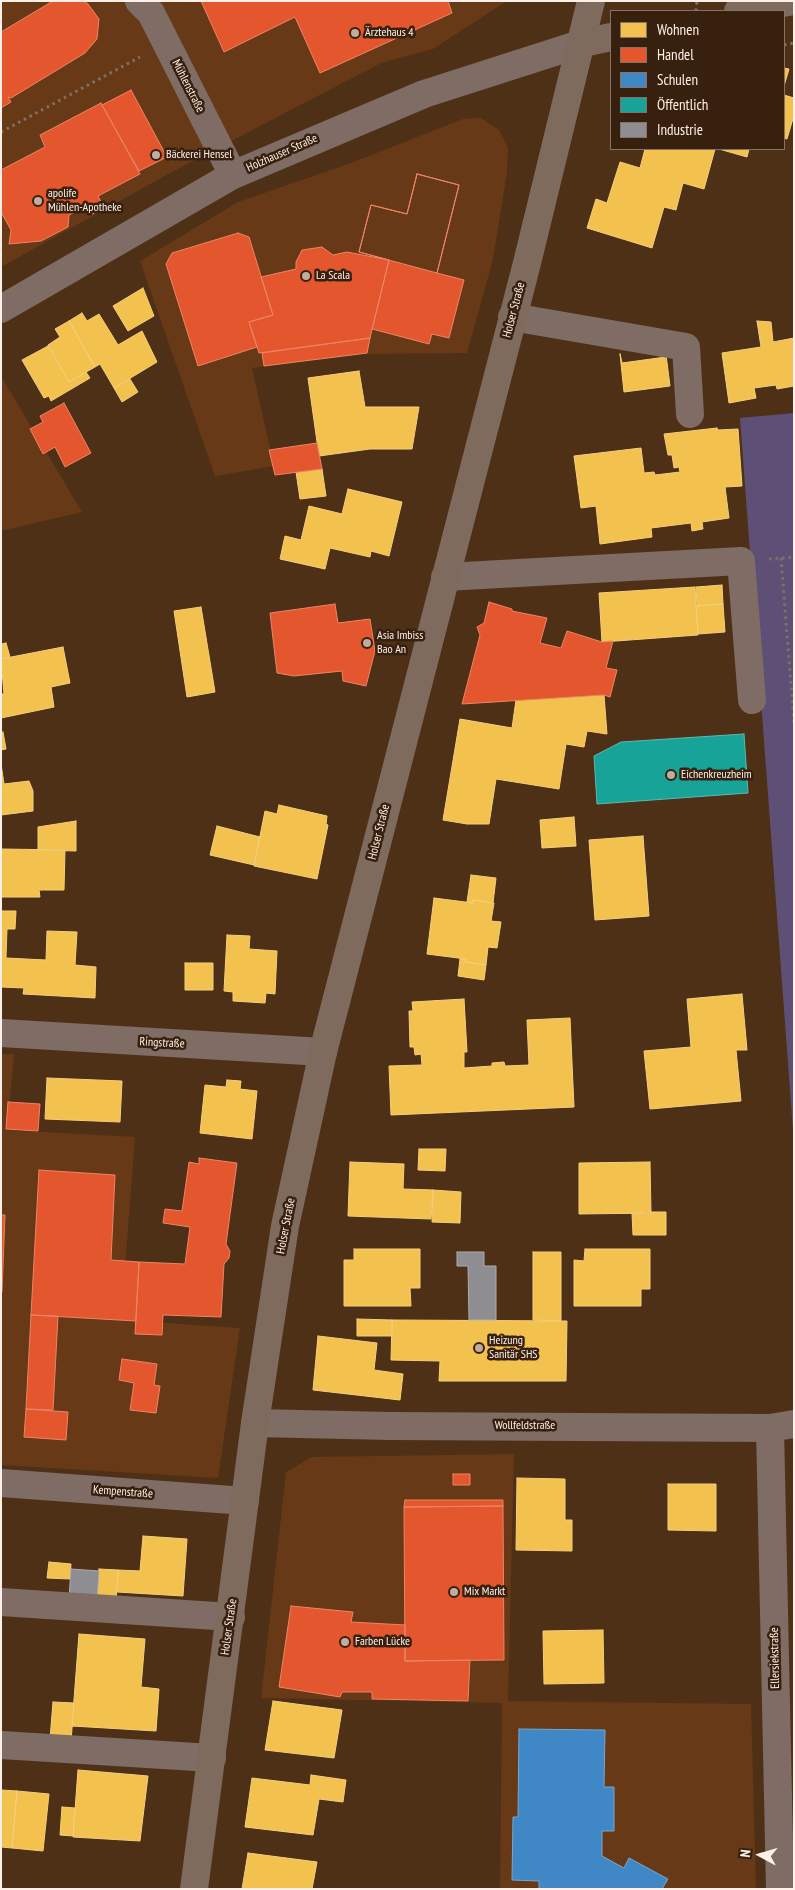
<!DOCTYPE html>
<html>
<head>
<meta charset="utf-8">
<style>
  body { margin:0 }
  #map { position:relative; width:795px; height:1890px; overflow:hidden; background:#4e3017; font-family:"PT Sans Narrow",sans-serif }
  canvas { display:block }
  .frame { position:absolute; inset:0; border:2px solid #fef0e8; pointer-events:none }
  .legend { position:absolute; left:610px; top:10px; width:175px; height:140px; box-sizing:border-box; background:#38200e; border:1px solid #877365; margin:0; padding:6px 9px; list-style:none; font-size:15px; color:#fef0e8 }
  .legend li { display:flex; align-items:center; gap:10px; height:25px }
  .legend b { width:25px; border:1px solid #877365 }
  .north { position:absolute; left:735px; top:1830px; width:50px; height:50px; -webkit-text-stroke:4px #38200e; paint-order:stroke; rotate:276deg; font-size:14px; font-weight:700; line-height:20px; text-align:center; color:#fef0e8 }
  .north::after { content:''; display:block; margin:auto; width:18px; height:22px; background:#fef0e8; clip-path:polygon(50% 0,100% 100%,50% 72%,0 100%) }
</style>
</head>
<body>
<div id="map">
<canvas width="795" height="1890"></canvas>
<div class="frame"></div>
<ul class="legend">
<li><b style="height:14px;background:#f2c14e"></b>Wohnen</li>
<li><b style="height:14px;background:#e4572e"></b>Handel</li>
<li><b style="height:14px;background:#3f88c5"></b>Schulen</li>
<li><b style="height:14px;background:#17a398"></b>Öffentlich</li>
<li><b style="height:14px;background:#8d8d92"></b>Industrie</li>
</ul>
<div class="north">N</div>
</div>
<script>
const context = document.querySelector('canvas').getContext('2d');
context.lineJoin = 'round';
function fill(path, color) { context.fillStyle = color; context.fill(path, 'evenodd'); }
const toPath = rows => new Path2D(rows.map(r => 'M' + r).join(''));
function stroke(path, color, width, dash) { context.strokeStyle = color; context.lineWidth = width; context.lineCap = dash ? 'butt' : 'round'; context.setLineDash(dash || []); context.stroke(path); }
function write(font, color, halo, rows, align = 'center') {
  context.font = font + ' "PT Sans Narrow",sans-serif'; context.lineWidth = 5; context.setLineDash([]); context.textBaseline = 'middle'; context.strokeStyle = halo; context.fillStyle = color; for (const [text, x, y, turn = 0] of rows) {
    context.save(); context.translate(x, y); context.rotate((+turn || 0) * Math.PI / 180); context.textAlign = isNaN(turn) ? turn : align; if (halo) context.strokeText(text, 0, 0); context.fillText(text, 0, 0); context.restore();
  }
}
fill(toPath([
  [1,1,507,1,433,49,381,63,170,173,1,267],
  [481,118,499,130,508,148,507,172,493,259,467,353,366,354,252,368,274,466,215,476,140,261,238,202,351,163,463,119],
  [1,376,82,512,1,531],
  [1,1054,14,1054,7,1130,135,1137,121,1320,240,1328,218,1478,1,1465],
  [514,1454,508,1701,751,1704,756,1889,500,1889,502,1703,261,1698,286,1472,312,1457]
]), '#673916');
fill(toPath([
  [794,413,794,1144,740,418]
]), '#5e4f77');
const homes = toPath([
  [784,68,789,69,784,86,784,68],
  [784,95,794,98,794,115,787,139,784,138,784,95],
  [645,149,715,149,704,189,683,183,676,210,664,207,652,248,587,228,596,199,607,203,620,162,640,168,645,149],
  [719,149,749,149,747,157,719,149],
  [143,288,154,316,128,331,113,306,143,288],
  [82,313,87,321,99,314,118,345,142,331,157,362,114,388,100,364,95,367,69,321,82,313],
  [69,321,95,367,69,382,48,345,60,337,55,329,69,321],
  [757,321,771,322,773,342,794,338,794,386,777,389,776,385,754,388,756,398,729,403,722,353,761,347,757,321],
  [48,346,69,382,86,372,90,378,51,401,49,396,44,398,22,360,48,346],
  [620,354,622,363,666,357,666,355,670,386,624,392,620,354],
  [359,371,365,407,419,407,412,449,370,449,319,456,308,378,359,371],
  [130,379,138,392,122,402,114,388,130,379],
  [717,428,718,430,738,429,742,486,725,487,729,518,702,522,703,529,692,531,691,523,651,528,652,537,600,544,596,506,581,508,574,456,641,448,644,473,654,472,655,475,680,472,679,467,674,468,672,455,668,455,664,434,717,428],
  [322,469,326,496,300,499,296,472,322,469],
  [348,489,402,502,389,556,371,551,370,557,330,548,325,569,280,559,285,536,301,540,309,506,342,514,348,489],
  [722,585,723,604,697,606,696,587,722,585],
  [695,587,698,635,602,642,599,593,695,587],
  [723,604,725,632,698,634,696,606,723,604],
  [201,607,215,692,187,697,174,611,201,607],
  [6,643,10,657,1,659,1,644,6,643],
  [63,647,70,683,51,687,54,707,1,718,1,694,4,694,1,659,63,647],
  [604,695,607,734,587,731,584,747,566,744,559,789,496,779,489,824,467,824,443,820,460,719,512,728,516,700,604,695],
  [3,732,6,749,1,750,1,733,3,732],
  [1,764,4,784,29,781,33,791,33,811,1,815,1,764],
  [279,805,327,816,326,824,328,825,317,879,254,866,265,811,277,814,279,805],
  [574,817,576,846,542,848,540,820,574,817],
  [76,821,76,851,38,850,38,827,76,821],
  [217,826,260,837,254,865,210,855,217,826],
  [643,836,649,916,595,920,589,840,643,836],
  [1,849,65,850,64,890,39,890,40,897,1,897,1,849],
  [471,875,496,878,493,903,473,900,473,903,467,902,471,875],
  [434,898,473,903,473,900,494,903,491,921,501,922,497,948,488,947,486,965,465,962,466,959,427,954,434,898],
  [1,911,16,911,15,929,7,929,6,958,46,960,47,931,77,932,75,965,96,967,95,998,23,994,24,988,1,987,1,911],
  [227,935,250,936,249,949,277,951,275,994,266,993,265,1003,233,1001,233,992,224,991,227,935],
  [460,959,466,959,465,962,486,965,484,980,458,976,460,959],
  [185,963,213,963,213,990,185,990,185,963],
  [742,994,747,1050,736,1050,741,1101,650,1109,644,1051,691,1047,687,999,742,994],
  [464,999,467,1052,464,1052,464,1068,492,1066,492,1063,504,1062,505,1066,529,1065,527,1020,570,1018,574,1107,391,1115,389,1066,422,1065,421,1054,415,1055,414,1047,410,1047,409,1011,413,1011,412,1002,464,999],
  [47,1078,122,1081,120,1122,45,1119,47,1078],
  [227,1080,241,1081,240,1089,257,1091,252,1139,200,1133,205,1085,226,1087,227,1080],
  [419,1149,446,1149,445,1171,418,1170,419,1149],
  [350,1162,404,1164,403,1189,433,1190,431,1219,348,1216,350,1162],
  [650,1162,651,1213,579,1214,579,1163,650,1162],
  [433,1190,461,1192,460,1223,432,1222,433,1190],
  [651,1212,666,1212,666,1235,633,1235,632,1213,651,1212],
  [354,1249,420,1249,420,1288,410,1288,411,1306,344,1306,344,1260,354,1260,354,1249],
  [585,1249,650,1249,650,1289,641,1289,641,1306,574,1306,574,1260,584,1261,585,1249],
  [533,1252,561,1252,561,1321,533,1320,533,1252],
  [357,1319,392,1320,392,1336,357,1336,357,1319],
  [392,1320,567,1321,566,1381,439,1381,440,1361,391,1360,392,1320],
  [318,1336,377,1343,374,1370,403,1374,400,1400,313,1390,318,1336],
  [517,1478,565,1479,565,1520,572,1520,572,1551,516,1550,517,1478],
  [668,1484,716,1484,716,1531,668,1530,668,1484],
  [143,1536,187,1539,183,1596,117,1592,118,1570,140,1571,143,1536],
  [49,1562,71,1564,70,1579,47,1578,49,1562],
  [99,1569,118,1570,116,1601,97,1600,99,1569],
  [603,1630,604,1683,544,1684,543,1631,603,1630],
  [79,1634,145,1639,141,1687,159,1689,156,1731,72,1726,79,1634],
  [273,1701,342,1710,334,1758,265,1750,273,1701],
  [53,1702,74,1703,71,1741,50,1739,53,1702],
  [78,1770,148,1776,140,1841,73,1837,78,1770],
  [311,1775,346,1780,343,1802,319,1799,313,1835,245,1827,252,1778,310,1785,311,1775],
  [1,1790,17,1791,12,1848,1,1847,1,1790],
  [17,1791,49,1794,43,1851,12,1848,17,1791],
  [62,1807,75,1808,73,1836,60,1835,62,1807],
  [248,1853,317,1862,312,1889,242,1889,248,1853]
]);
fill(homes, '#f2c14e');
stroke(homes, '#f6cf7c', 1);
const shops = toPath([
  [53,1,83,1,88,4,99,19,97,39,85,53,11,98,8,97,11,102,1,108,1,32,53,1],
  [201,1,448,1,452,13,320,73,295,17,224,52,201,1],
  [131,90,167,157,139,171,102,105,131,90],
  [101,103,140,174,98,196,104,208,92,214,81,209,69,215,68,227,41,241,9,244,11,230,1,212,1,170,45,147,40,135,101,103],
  [417,174,459,185,437,273,464,280,449,338,432,334,429,344,372,329,389,260,359,252,371,205,407,214,417,174],
  [417,174,459,185,437,273,359,252,371,205,407,214,417,174],
  [238,233,249,237,273,315,249,322,257,347,198,366,166,264,172,253,238,233],
  [322,247,333,255,347,252,389,260,370,338,259,353,249,322,273,315,261,277,296,269,296,262,302,250,322,247],
  [370,338,367,353,264,366,262,353,370,338],
  [64,403,91,453,65,467,55,447,43,454,30,429,43,422,40,416,64,403],
  [317,443,322,469,275,475,269,450,317,443],
  [489,602,512,609,512,611,547,618,540,643,561,648,567,631,602,642,613,641,606,668,617,670,610,697,604,695,462,704,480,635,477,627,484,623,489,602],
  [335,604,338,623,370,619,375,651,366,686,343,681,342,671,294,676,277,673,270,613,335,604],
  [8,1102,40,1104,38,1131,6,1129,8,1102],
  [199,1158,237,1163,226,1244,230,1251,229,1258,224,1264,221,1317,163,1315,162,1335,135,1334,139,1262,185,1264,190,1227,163,1223,165,1209,182,1211,189,1162,199,1164,199,1158],
  [39,1170,115,1175,111,1260,139,1262,136,1321,31,1315,39,1170],
  [1,1215,5,1215,2,1292,1,1292,1,1215],
  [31,1315,58,1316,53,1410,26,1409,31,1315],
  [122,1359,157,1364,154,1385,160,1386,156,1413,130,1410,134,1383,119,1380,122,1359],
  [26,1409,68,1412,66,1440,24,1437,26,1409],
  [453,1474,470,1474,470,1485,453,1485,453,1474],
  [405,1500,503,1500,503,1506,404,1507,405,1500],
  [503,1506,504,1660,405,1661,404,1507,503,1506],
  [291,1606,353,1612,351,1622,405,1625,405,1661,470,1660,468,1701,372,1699,372,1692,342,1692,340,1697,279,1687,291,1606]
]);
fill(shops, '#e4572e');
stroke(shops, '#ec8566', 1);
const schools = toPath([
  [519,1729,605,1730,604,1787,614,1787,614,1831,602,1831,602,1856,624,1868,629,1858,668,1879,662,1889,539,1889,539,1881,512,1880,513,1817,518,1817,519,1729]
]);
fill(schools, '#3f88c5');
stroke(schools, '#78a7d0', 1);
const public = toPath([
  [744,734,748,793,597,804,594,756,621,742,744,734]
]);
fill(public, '#17a398');
stroke(public, '#5cbab0', 1);
const industry = toPath([
  [457,1252,484,1252,484,1266,496,1266,496,1320,469,1320,468,1266,457,1266,457,1252],
  [71,1569,99,1571,97,1600,69,1598,71,1569]
]);
fill(industry, '#8d8d92');
stroke(industry, '#afabac', 1);
stroke(toPath([
  [696,11,697,1],
  [784,45,794,43],
  [1,132,140,57],
  [781,558,794,723],
  [769,559,794,557]
]), '#817068', 3, [2.5, 4]);
stroke(toPath([
  [139,1,151,13,233,175],
  [1,309,233,175,424,94,583,43],
  [512,317,686,347,690,414],
  [445,577,741,561,752,700],
  [1,1033,323,1052],
  [255,1423,390,1426,770,1428,794,1424],
  [770,1428,780,1889],
  [1,1483,245,1501],
  [1,1602,231,1617],
  [1,1745,212,1758]
]), '#7e6c65', 28);
stroke(toPath([
  [738,11,794,1],
  [583,43,611,37],
  [194,1889,255,1423,285,1226,323,1052,527,263,591,1]
]), '#7f6a5e', 28);
for (const [x, y, r, color] of [
  [355,33,5,"#c0ad9f"],
  [156,155,5,"#c0ad9f"],
  [38,201,5,"#c0ad9f"],
  [306,276,5,"#c0ad9f"],
  [367,643,5,"#c0ad9f"],
  [671,775,5,"#c0ad9f"],
  [479,1348,5,"#c0ad9f"],
  [454,1592,5,"#c0ad9f"],
  [345,1642,5,"#c0ad9f"]
]) { const dot = new Path2D(); dot.arc(x, y, r, 0, 2 * Math.PI); context.fillStyle = color; context.fill(dot); stroke(dot, '#38200e', 2); }
write('12px', '#fef0e8', '#38200e', [
  ["Ärztehaus 4",365,33],
  ["Bäckerei Hensel",166,155],
  ["apolife",48,194],
  ["Mühlen-Apotheke",48,208],
  ["La Scala",316,276],
  ["Asia Imbiss",377,636],
  ["Bao An",377,650],
  ["Eichenkreuzheim",681,775],
  ["Heizung",489,1341],
  ["Sanitär SHS",489,1355],
  ["Mix Markt",464,1592],
  ["Farben Lücke",355,1642]
], 'left');
write('12px', '#fef0e8', '#38200e', [
  ["Mühlenstraße",188,86,63],
  ["Holzhauser Straße",282,153,-24],
  ["Holser Straße",514,310,-75],
  ["Holser Straße",379,832,-76],
  ["Ringstraße",162,1043,3],
  ["Holser Straße",286,1226,-79],
  ["Wollfeldstraße",525,1426],
  ["Kempenstraße",123,1492,4],
  ["Holser Straße",229,1627,-82],
  ["Ellersiekstraße",775,1658,-91]
]);
</script>
</body>
</html>
